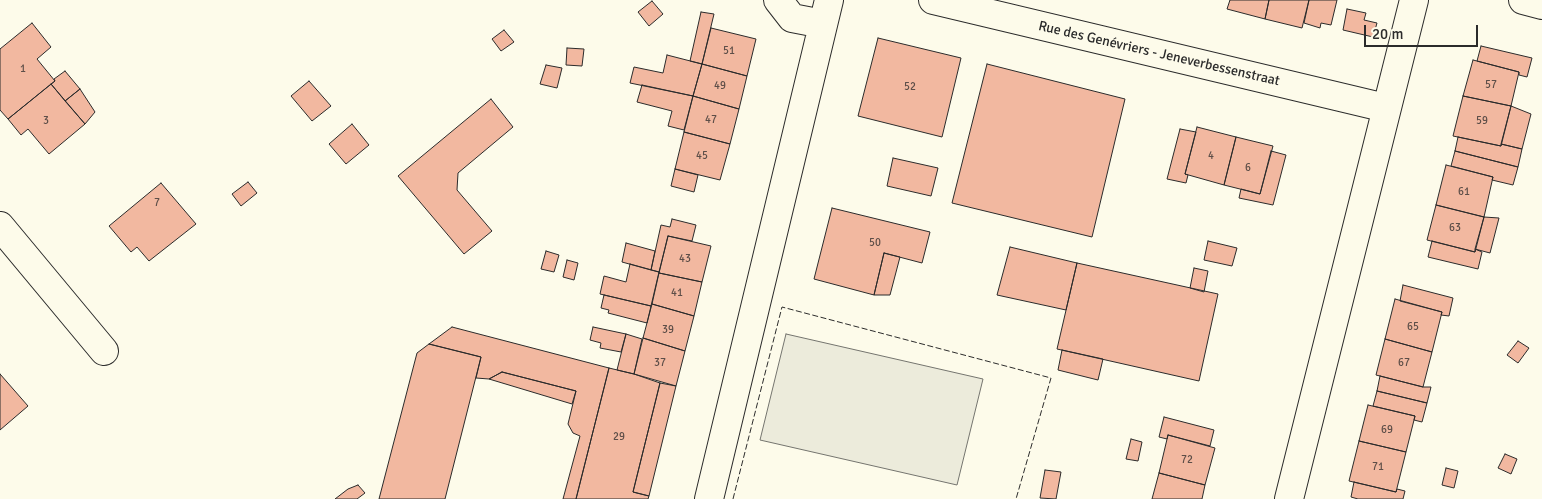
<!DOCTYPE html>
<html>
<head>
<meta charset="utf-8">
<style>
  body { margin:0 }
  #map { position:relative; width:1542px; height:499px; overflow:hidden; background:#fdfbea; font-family:Signika,sans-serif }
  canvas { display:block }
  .scale { position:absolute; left:1364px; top:25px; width:114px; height:22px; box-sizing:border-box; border:2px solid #2b2b2b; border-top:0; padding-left:6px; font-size:15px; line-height:18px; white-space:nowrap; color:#2b2b2b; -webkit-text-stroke:4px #fdfbea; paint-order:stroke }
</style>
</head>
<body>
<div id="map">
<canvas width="1542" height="499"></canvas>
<div class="scale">20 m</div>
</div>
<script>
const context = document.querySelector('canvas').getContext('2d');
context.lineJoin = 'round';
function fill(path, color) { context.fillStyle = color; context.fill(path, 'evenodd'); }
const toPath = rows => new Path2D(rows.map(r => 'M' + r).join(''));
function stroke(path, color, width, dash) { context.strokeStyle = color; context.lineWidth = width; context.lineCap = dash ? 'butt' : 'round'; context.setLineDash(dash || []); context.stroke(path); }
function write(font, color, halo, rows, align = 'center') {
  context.font = font + ' Signika,sans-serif'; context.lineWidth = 4; context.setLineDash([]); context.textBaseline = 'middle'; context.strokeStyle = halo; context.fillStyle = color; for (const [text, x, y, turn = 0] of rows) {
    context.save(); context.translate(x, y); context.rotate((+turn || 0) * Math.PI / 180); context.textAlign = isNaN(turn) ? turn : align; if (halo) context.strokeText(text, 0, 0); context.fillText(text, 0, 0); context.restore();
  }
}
const green = toPath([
  [786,334,983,379,957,485,760,440,786,334]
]);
fill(green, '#ecebdb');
stroke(green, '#74746e', 1);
const building = toPath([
  [1230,0,1269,0,1265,19,1227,9,1230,0],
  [1269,0,1309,0,1302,28,1265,19,1269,0],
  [1309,0,1337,0,1331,25,1321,23,1320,28,1304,23,1309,0],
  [652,1,663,14,649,26,638,12,652,1],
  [1347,9,1366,13,1364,20,1377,23,1373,37,1343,30,1347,9],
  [701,12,714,14,702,64,690,61,701,12],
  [32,23,51,47,37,59,55,81,8,119,0,110,0,49,32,23],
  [711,28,756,39,747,76,702,64,711,28],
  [504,30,514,42,501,51,492,39,504,30],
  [878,38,961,58,942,137,858,116,878,38],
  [1481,46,1532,58,1527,77,1519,75,1519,72,1477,61,1481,46],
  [567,48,584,49,582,66,566,65,567,48],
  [667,55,702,64,693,96,630,83,634,67,663,73,667,55],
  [1473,60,1519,72,1511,106,1463,96,1473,60],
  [702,64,747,76,739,109,693,96,702,64],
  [987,64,1125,99,1092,237,952,203,987,64],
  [546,65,562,68,557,88,540,84,546,65],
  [65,71,80,89,65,101,51,84,55,81,54,79,65,71],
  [309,81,331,106,312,121,291,96,309,81],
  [51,84,85,124,49,154,28,129,21,135,8,119,51,84],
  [642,85,693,96,684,130,668,126,672,111,637,102,642,85],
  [80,89,95,112,85,124,65,101,80,89],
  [693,96,739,109,730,144,684,132,693,96],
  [1463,96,1511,106,1501,146,1453,136,1463,96],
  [491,99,513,127,458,173,457,190,492,231,464,254,398,176,491,99],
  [1511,106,1531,114,1522,149,1501,144,1511,106],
  [352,124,369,145,346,164,329,144,352,124],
  [1197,127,1236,137,1224,185,1185,174,1197,127],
  [1180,129,1196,132,1185,174,1188,175,1186,183,1167,179,1180,129],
  [684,132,730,144,720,180,675,169,684,132],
  [1236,137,1273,146,1260,194,1224,185,1236,137],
  [1458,137,1501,146,1501,144,1522,149,1518,167,1455,151,1458,137],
  [1271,151,1286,155,1273,205,1239,198,1241,189,1260,194,1271,151],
  [1455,151,1518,167,1513,185,1492,180,1493,177,1451,166,1455,151],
  [893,158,938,168,931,196,887,186,893,158],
  [1446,165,1493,177,1484,217,1436,205,1446,165],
  [675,169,698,175,694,192,671,186,675,169],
  [248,182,257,193,241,206,232,194,248,182],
  [161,183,196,224,149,261,137,247,131,252,109,226,161,183],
  [1436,205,1484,217,1475,252,1427,240,1436,205],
  [832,208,930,232,922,263,884,253,874,295,814,279,832,208],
  [1484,217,1499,218,1490,253,1475,249,1484,217],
  [672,219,696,225,692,241,668,236,659,272,651,270,661,225,670,227,672,219],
  [668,236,711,246,702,282,659,273,668,236],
  [1208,241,1237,248,1232,266,1204,260,1208,241],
  [1432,241,1475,252,1475,249,1482,252,1478,269,1428,257,1432,241],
  [626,243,655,251,651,270,622,262,626,243],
  [1010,247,1077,263,1066,310,997,295,1010,247],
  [546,251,559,255,554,272,541,269,546,251],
  [884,253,900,257,890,295,874,295,884,253],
  [567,260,578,263,574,280,563,277,567,260],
  [1077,263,1218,294,1199,381,1057,349,1077,263],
  [630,264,659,272,651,306,600,294,604,276,626,282,630,264],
  [1194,268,1208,271,1204,292,1190,288,1194,268],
  [659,273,702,282,694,316,652,304,659,273],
  [1403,285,1453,298,1449,316,1441,315,1442,312,1400,301,1403,285],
  [604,295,651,306,647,323,608,313,609,310,601,308,604,295],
  [1395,299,1442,312,1432,352,1385,339,1395,299],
  [652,304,694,316,685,351,643,338,652,304],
  [452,327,609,368,576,499,563,499,580,436,573,433,568,424,576,391,502,372,489,379,476,378,481,357,429,344,452,327],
  [593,327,626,334,621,352,600,348,601,343,590,340,593,327],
  [626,334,642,339,634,374,617,370,626,334],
  [643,338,685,351,676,386,634,374,643,338],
  [1385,339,1432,352,1423,387,1376,375,1385,339],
  [1518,341,1529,348,1518,363,1507,355,1518,341],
  [429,344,481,357,445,499,379,499,417,353,429,344],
  [1062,350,1103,359,1098,380,1058,370,1062,350],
  [609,368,634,374,660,383,633,492,649,496,648,499,576,499,609,368],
  [502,372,576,391,572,404,489,379,502,372],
  [0,374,28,406,0,430,0,374],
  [1380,376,1423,387,1431,387,1427,403,1377,391,1380,376],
  [660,383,676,386,649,496,633,492,660,383],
  [1377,391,1427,403,1422,422,1414,420,1415,416,1373,406,1377,391],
  [1368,405,1415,416,1406,452,1359,441,1368,405],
  [1164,417,1214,430,1210,446,1168,435,1167,439,1159,437,1164,417],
  [1168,435,1215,448,1205,485,1159,473,1168,435],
  [1131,439,1142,442,1138,461,1126,459,1131,439],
  [1359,441,1406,452,1396,492,1349,481,1359,441],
  [1505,454,1517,459,1511,474,1498,468,1505,454],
  [1446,468,1458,471,1454,488,1442,485,1446,468],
  [1045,470,1061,472,1056,499,1040,498,1045,470],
  [1159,473,1205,485,1202,499,1152,499,1159,473],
  [1354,482,1396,492,1397,489,1405,491,1403,499,1358,499,1351,497,1354,482],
  [358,485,365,493,357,499,335,499,348,489,358,485]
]);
fill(building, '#f2b8a0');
stroke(building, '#2b2b2b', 1);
const minor = toPath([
  [778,0,792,18,823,24],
  [933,0,1386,108],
  [1523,0,1542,5],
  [0,226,104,351],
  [709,499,829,0],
  [1289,499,1414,0]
]);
stroke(minor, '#2b2b2b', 30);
stroke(minor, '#fdfbea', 28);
stroke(toPath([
  [733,499,782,307,1051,378,1016,499]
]), '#2b2b2b', 1, [6, 2.5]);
write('11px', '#5d4e48', null, [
  ["51",729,51],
  ["1",23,69],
  ["57",1491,85],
  ["49",720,86],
  ["52",910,87],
  ["47",711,120],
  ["3",46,121],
  ["59",1482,121],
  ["45",702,156],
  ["4",1211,156],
  ["6",1248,168],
  ["61",1464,192],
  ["7",157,203],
  ["63",1455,228],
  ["50",875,243],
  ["43",685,259],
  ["41",677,293],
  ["65",1413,327],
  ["39",668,330],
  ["37",660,363],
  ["67",1404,363],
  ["69",1387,430],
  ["29",619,437],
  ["72",1187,460],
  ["71",1378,467]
]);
write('14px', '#2b2b2b', '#fdfbea', [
  ["Rue des Genévriers - Jeneverbessenstraat",1159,54,13]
]);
</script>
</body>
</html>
